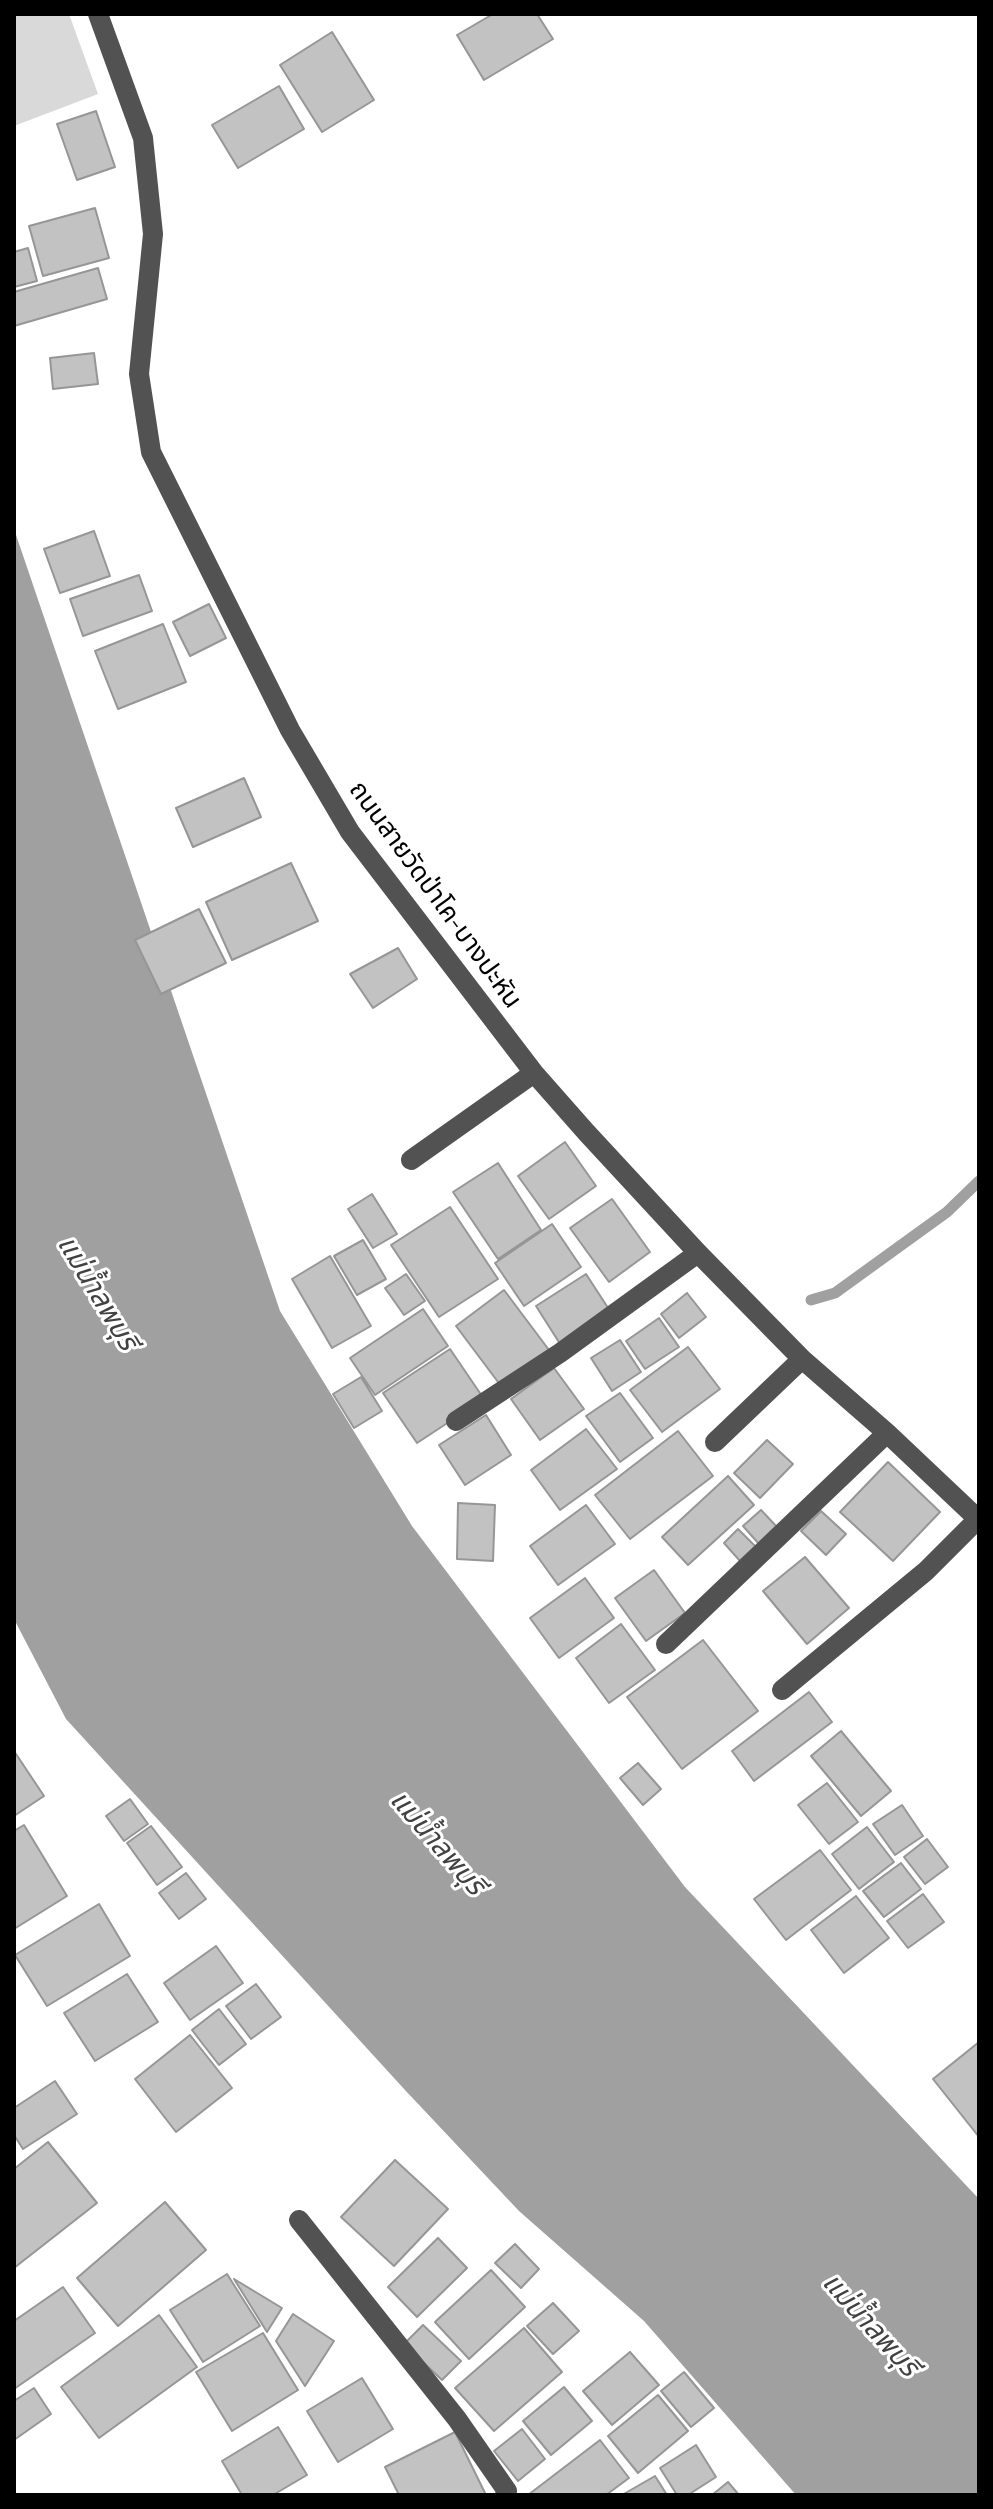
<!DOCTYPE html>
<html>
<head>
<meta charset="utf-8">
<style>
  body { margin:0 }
  #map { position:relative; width:993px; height:2509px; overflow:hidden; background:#fff; font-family:Montserrat,sans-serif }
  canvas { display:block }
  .frame { position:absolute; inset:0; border:16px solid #000; pointer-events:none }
</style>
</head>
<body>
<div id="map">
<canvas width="993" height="2509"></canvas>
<div class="frame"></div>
</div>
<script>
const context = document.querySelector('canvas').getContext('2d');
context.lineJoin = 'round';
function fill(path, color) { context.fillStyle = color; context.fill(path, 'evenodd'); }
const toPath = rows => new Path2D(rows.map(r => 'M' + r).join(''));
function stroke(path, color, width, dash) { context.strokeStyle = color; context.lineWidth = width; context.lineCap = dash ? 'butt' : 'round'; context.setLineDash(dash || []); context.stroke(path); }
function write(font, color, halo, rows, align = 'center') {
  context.font = font + ' Montserrat,"Noto Sans Thai",sans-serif'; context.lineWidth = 6; context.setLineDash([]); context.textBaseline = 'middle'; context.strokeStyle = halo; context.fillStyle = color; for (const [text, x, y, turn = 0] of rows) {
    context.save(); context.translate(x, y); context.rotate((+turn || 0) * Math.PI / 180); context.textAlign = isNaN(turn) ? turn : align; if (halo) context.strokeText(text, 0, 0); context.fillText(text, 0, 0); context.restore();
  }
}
fill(toPath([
  [14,14,69,14,98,94,14,126]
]), '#d9d9d9');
fill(toPath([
  [14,529,280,1311,412,1526,685,1887,979,2199,979,2495,796,2495,644,2321,519,2211,405,2090,66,1719,14,1619]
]), '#a0a0a0');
stroke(toPath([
  [811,1300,835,1293,947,1212,979,1181]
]), '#a0a0a0', 11);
const building = toPath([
  [493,14,537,14,553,39,484,80,457,35,493,14],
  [332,32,374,100,322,132,280,65,332,32],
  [279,86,304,129,238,168,212,125,279,86],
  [96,111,115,167,77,180,57,124,96,111],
  [95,208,109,258,43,276,29,226,95,208],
  [28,248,37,281,14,287,14,252,28,248],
  [98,268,107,299,14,326,14,292,98,268],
  [94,353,98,384,53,389,50,358,94,353],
  [94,531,110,576,60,593,44,549,94,531],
  [139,575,152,611,83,636,70,599,139,575],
  [209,604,226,638,190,656,173,622,209,604],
  [163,624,186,682,118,709,95,651,163,624],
  [244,778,261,817,193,847,176,808,244,778],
  [291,863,318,921,232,960,206,902,291,863],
  [199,909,226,963,161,994,135,940,199,909],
  [398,948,417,979,373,1008,350,974,398,948],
  [565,1142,596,1186,549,1219,518,1176,565,1142],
  [498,1163,541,1230,498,1259,453,1192,498,1163],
  [372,1194,397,1234,373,1248,348,1209,372,1194],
  [612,1199,650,1252,609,1282,570,1228,612,1199],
  [450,1207,498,1279,439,1317,391,1245,450,1207],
  [552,1224,581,1267,524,1306,495,1263,552,1224],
  [363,1240,386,1279,357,1295,334,1256,363,1240],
  [330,1256,371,1326,332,1348,292,1279,330,1256],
  [406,1274,425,1301,404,1315,385,1288,406,1274],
  [586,1274,612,1314,562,1347,536,1306,586,1274],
  [504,1290,549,1350,501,1386,456,1326,504,1290],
  [687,1293,706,1317,679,1338,661,1314,687,1293],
  [423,1309,448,1346,375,1395,350,1358,423,1309],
  [659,1318,679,1347,645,1369,626,1341,659,1318],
  [620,1340,641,1372,612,1391,591,1358,620,1340],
  [688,1347,720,1389,662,1432,630,1390,688,1347],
  [450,1349,484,1399,417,1443,383,1393,450,1349],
  [554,1368,584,1409,540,1440,511,1399,554,1368],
  [361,1377,382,1411,354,1428,333,1394,361,1377],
  [620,1393,653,1438,620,1462,586,1416,620,1393],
  [486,1415,511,1455,465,1485,439,1445,486,1415],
  [586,1429,617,1469,560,1510,531,1470,586,1429],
  [678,1431,713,1476,630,1539,595,1495,678,1431],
  [767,1440,793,1464,760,1498,734,1473,767,1440],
  [888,1462,940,1512,893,1561,840,1512,888,1462],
  [728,1476,754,1505,688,1565,662,1537,728,1476],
  [458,1503,495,1505,493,1561,457,1559,458,1503],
  [586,1505,615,1544,558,1585,530,1546,586,1505],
  [761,1510,777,1527,759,1544,743,1526,761,1510],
  [821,1511,846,1534,826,1555,801,1531,821,1511],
  [738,1529,756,1547,740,1561,724,1543,738,1529],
  [805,1557,849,1608,807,1644,763,1591,805,1557],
  [654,1570,685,1613,646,1641,615,1598,654,1570],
  [585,1578,614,1618,559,1658,530,1618,585,1578],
  [621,1624,655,1670,609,1703,576,1658,621,1624],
  [703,1640,758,1711,682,1769,627,1697,703,1640],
  [809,1692,832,1722,754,1781,732,1751,809,1692],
  [841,1731,891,1791,861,1816,811,1756,841,1731],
  [14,1751,44,1796,14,1816,14,1751],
  [638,1763,661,1789,643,1805,620,1778,638,1763],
  [827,1783,858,1822,829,1844,798,1805,827,1783],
  [130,1799,148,1824,124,1841,106,1816,130,1799],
  [902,1805,923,1836,895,1855,873,1824,902,1805],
  [24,1825,67,1896,14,1929,14,1831,24,1825],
  [151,1826,182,1867,157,1885,127,1843,151,1826],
  [867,1827,894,1862,859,1889,832,1854,867,1827],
  [927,1839,948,1867,925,1884,904,1857,927,1839],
  [820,1850,851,1890,786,1940,754,1899,820,1850],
  [901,1863,921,1889,884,1917,863,1891,901,1863],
  [186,1873,206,1899,179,1919,159,1893,186,1873],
  [923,1894,944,1922,908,1948,887,1921,923,1894],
  [856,1896,889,1938,844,1973,811,1930,856,1896],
  [99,1904,130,1956,47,2006,15,1955,99,1904],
  [216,1946,243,1983,190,2020,164,1983,216,1946],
  [127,1974,158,2022,95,2061,64,2013,127,1974],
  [256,1984,281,2017,251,2039,226,2006,256,1984],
  [219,2009,246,2044,219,2065,192,2030,219,2009],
  [190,2035,232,2088,176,2132,135,2079,190,2035],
  [979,2042,979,2137,933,2079,979,2042],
  [55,2081,77,2114,23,2149,14,2135,14,2108,55,2081],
  [48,2142,97,2203,14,2268,14,2169,48,2142],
  [395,2160,448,2209,394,2266,341,2217,395,2160],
  [165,2202,206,2250,118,2326,77,2278,165,2202],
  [438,2238,467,2268,417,2317,388,2287,438,2238],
  [515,2244,539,2269,521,2288,495,2263,515,2244],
  [491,2270,525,2307,469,2359,435,2322,491,2270],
  [227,2274,260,2326,203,2362,170,2310,227,2274],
  [234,2279,282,2308,267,2332,234,2279],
  [63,2287,95,2333,14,2389,14,2321,63,2287],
  [553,2303,579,2331,553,2354,527,2326,553,2303],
  [293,2314,334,2341,305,2386,276,2341,293,2314],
  [159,2315,197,2367,99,2438,61,2387,159,2315],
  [423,2325,461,2361,442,2380,404,2344,423,2325],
  [524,2328,562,2372,494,2431,455,2388,524,2328],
  [263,2333,298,2390,232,2431,196,2372,263,2333],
  [630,2352,659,2385,612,2425,583,2391,630,2352],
  [684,2372,714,2408,691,2427,661,2391,684,2372],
  [362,2378,393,2429,338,2462,307,2411,362,2378],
  [564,2387,592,2421,551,2455,523,2421,564,2387],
  [34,2388,51,2414,14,2440,14,2401,34,2388],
  [658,2395,688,2431,638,2473,608,2436,658,2395],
  [278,2427,307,2475,273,2495,242,2495,222,2461,278,2427],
  [522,2429,545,2459,518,2481,494,2451,522,2429],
  [455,2432,486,2495,399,2495,385,2467,455,2432],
  [600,2440,629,2478,606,2495,528,2495,600,2440],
  [696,2445,716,2477,688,2495,677,2495,660,2468,696,2445],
  [655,2476,667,2495,622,2495,655,2476],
  [728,2482,739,2495,712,2495,728,2482]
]);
fill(building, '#c2c2c2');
stroke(building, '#969696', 2);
stroke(toPath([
  [98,14,143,138,153,234,139,374,151,452,290,730,350,832,534,1073,586,1132,698,1253,802,1359,887,1433,979,1520],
  [411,1160,534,1073],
  [456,1421,560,1353,698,1253],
  [715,1442,802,1359],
  [666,1644,887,1433],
  [782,1690,926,1571,978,1519],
  [299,2220,457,2419,507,2491,505,2495]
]), '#525252', 20);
write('26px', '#000', '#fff', [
  ["ถนนสายวัดป่าโค-บางปะหัน",435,895,54]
]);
write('italic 28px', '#414141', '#fff', [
  ["แม่น้ำลพบุรี",97,1293,59],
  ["แม่น้ำลพบุรี",437,1843,49],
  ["แม่น้ำลพบุรี",870,2325,48]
]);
</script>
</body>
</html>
